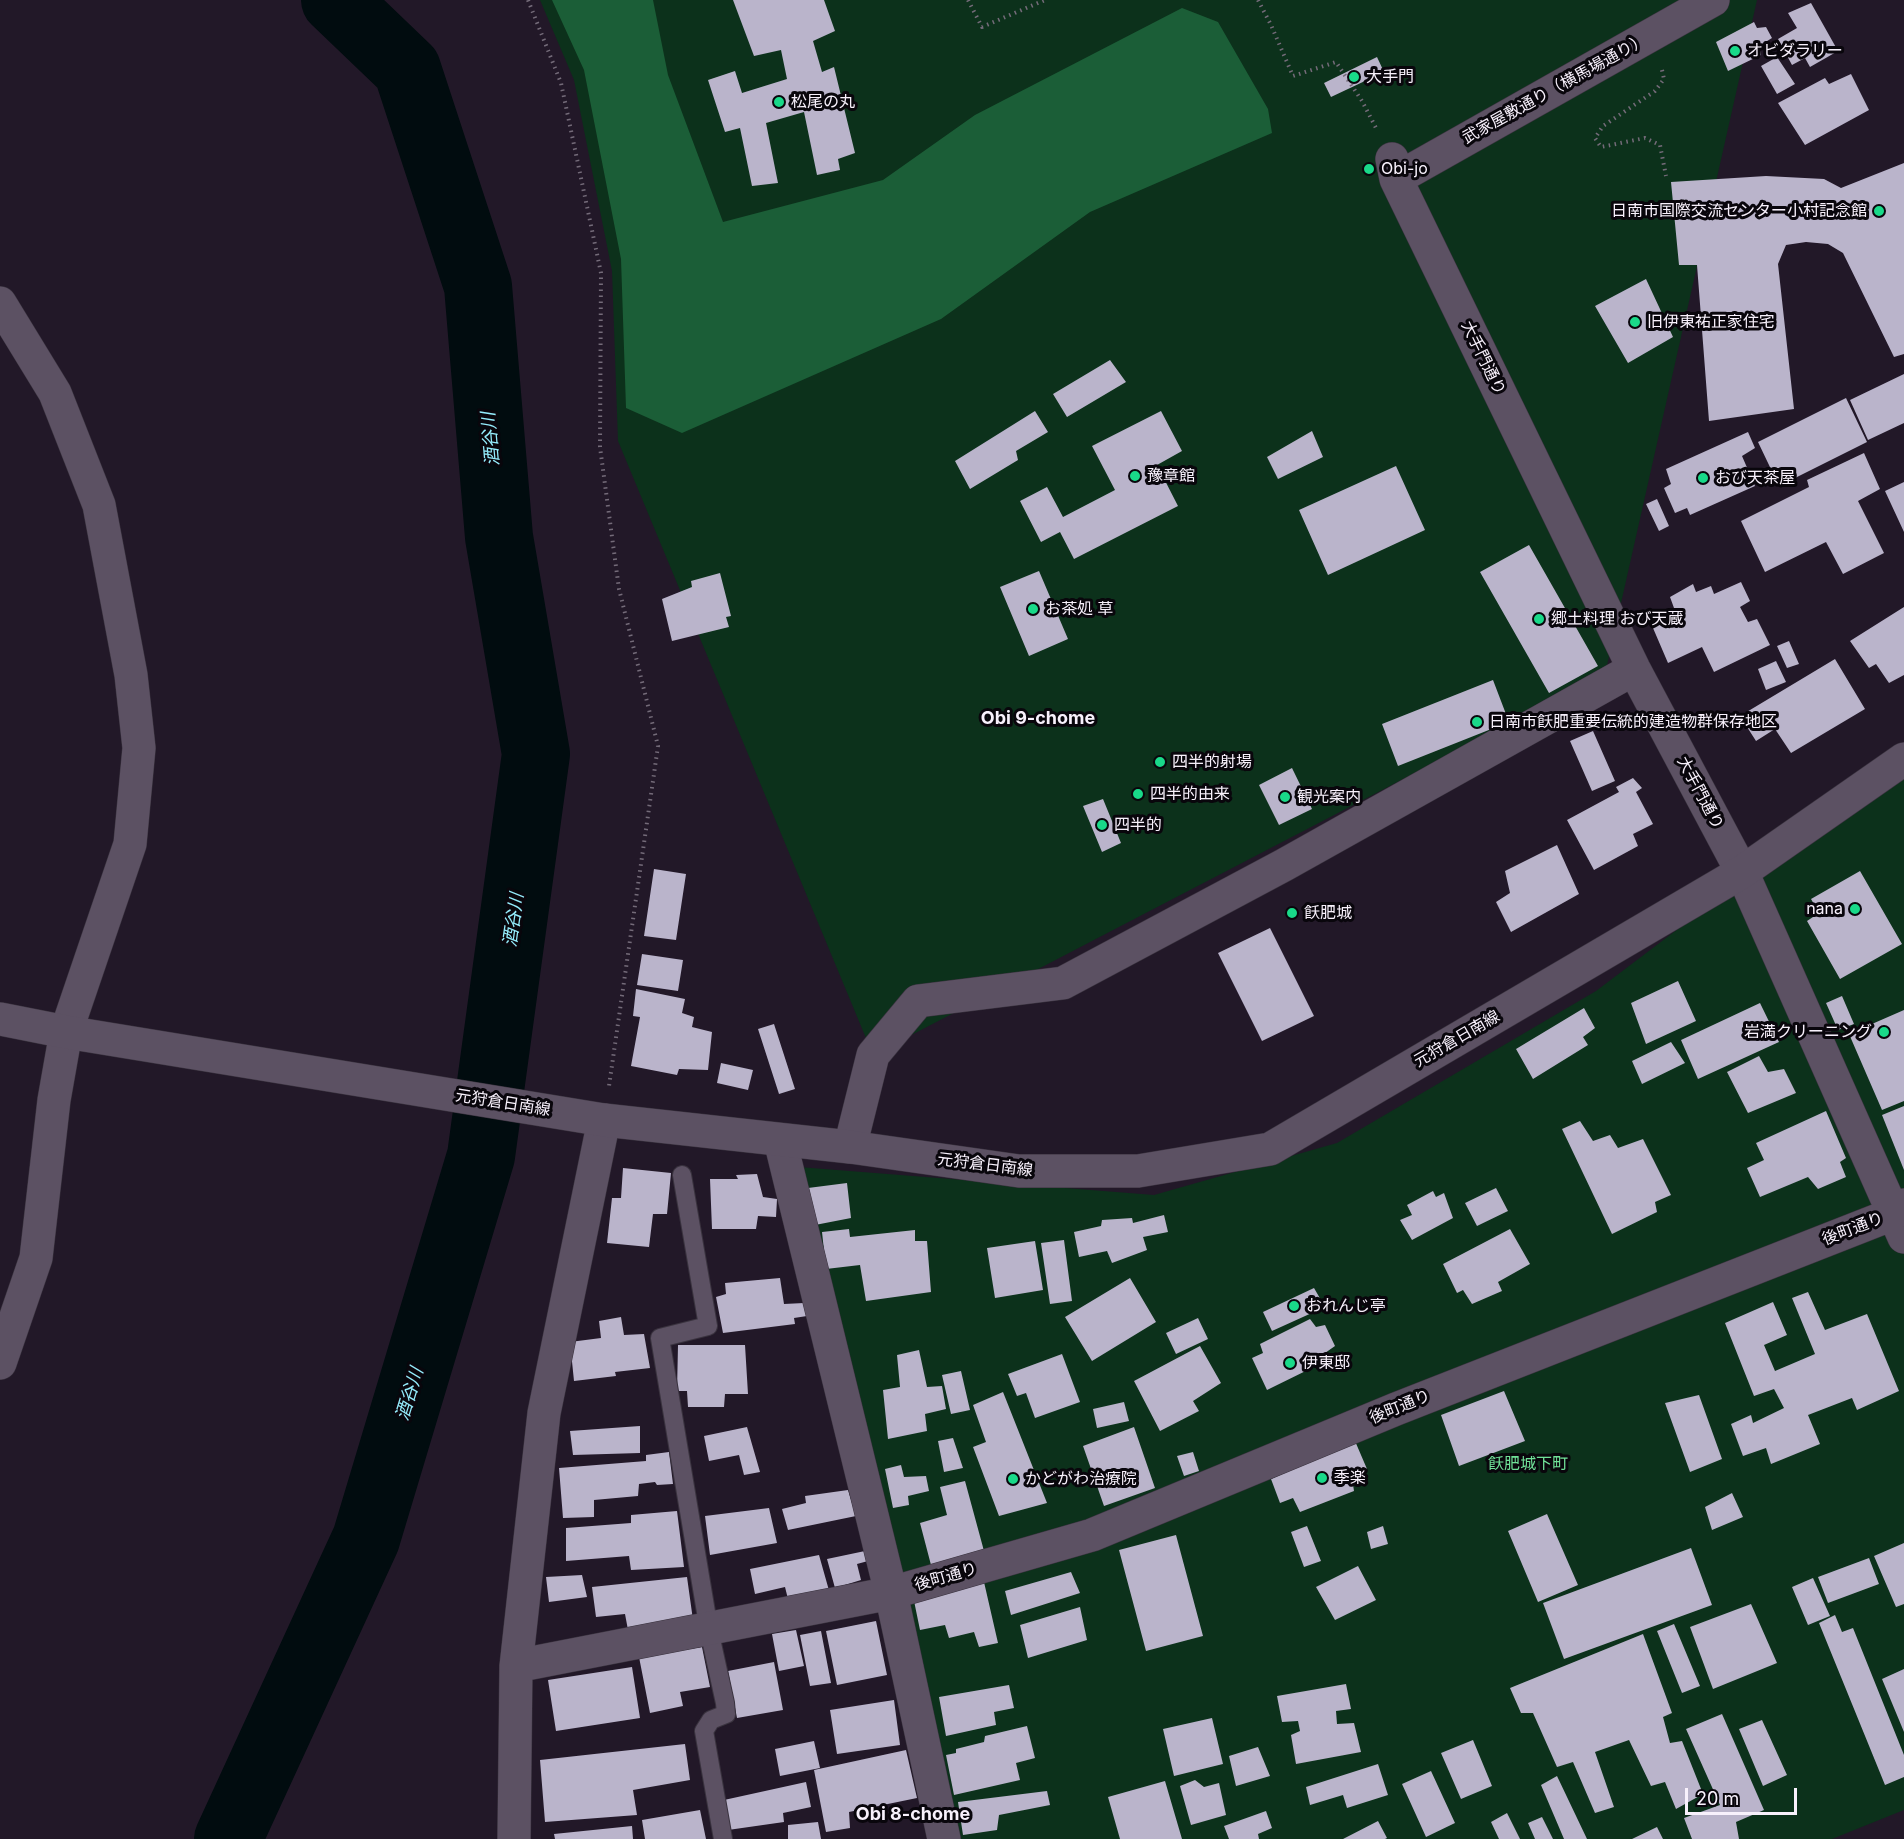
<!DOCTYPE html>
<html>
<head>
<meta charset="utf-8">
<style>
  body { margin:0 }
  #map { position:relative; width:1904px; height:1839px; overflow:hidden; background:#221828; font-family:Inter,sans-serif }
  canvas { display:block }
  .scale { position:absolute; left:1685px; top:1788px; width:112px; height:27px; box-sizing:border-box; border:3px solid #f8f1fc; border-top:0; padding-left:8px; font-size:18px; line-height:21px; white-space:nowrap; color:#f8f1fc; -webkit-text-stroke:4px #09060c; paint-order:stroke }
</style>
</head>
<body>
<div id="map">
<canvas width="1904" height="1839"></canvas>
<div class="scale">20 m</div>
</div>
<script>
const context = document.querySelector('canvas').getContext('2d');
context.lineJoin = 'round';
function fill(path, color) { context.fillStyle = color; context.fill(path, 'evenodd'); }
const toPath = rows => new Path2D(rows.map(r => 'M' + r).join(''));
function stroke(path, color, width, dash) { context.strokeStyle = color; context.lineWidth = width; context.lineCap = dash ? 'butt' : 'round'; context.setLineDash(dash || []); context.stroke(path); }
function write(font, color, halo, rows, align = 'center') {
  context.font = font + ' Inter,"Noto Sans JP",sans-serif'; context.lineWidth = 6; context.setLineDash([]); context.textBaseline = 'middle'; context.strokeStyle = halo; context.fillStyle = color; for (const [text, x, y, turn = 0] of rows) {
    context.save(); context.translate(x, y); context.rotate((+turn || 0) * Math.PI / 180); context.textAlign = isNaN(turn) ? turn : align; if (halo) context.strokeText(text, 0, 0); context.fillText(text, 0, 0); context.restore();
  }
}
fill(toPath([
  [540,0,1757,0,1605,674,873,1055,618,441,612,271,574,80],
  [1904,758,1904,1810,1832,1839,943,1839,786,1166,1154,1195,1337,1143,1596,991]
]), '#0c311b');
fill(toPath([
  [552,0,653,0,668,75,723,222,883,180,975,115,1182,8,1218,22,1268,109,1272,133,1090,212,941,319,682,433,626,408,621,259,584,70]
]), '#1b5e37');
stroke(toPath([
  [228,1839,366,1539,481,1156,536,754,499,537,478,286,407,69,335,0]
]), '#010c0f', 68);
fill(toPath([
  [733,0,824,0,835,31,813,41,822,72,834,67,855,153,838,159,840,170,817,175,804,112,766,123,778,183,752,186,740,128,725,132,708,80,735,71,742,93,787,79,781,50,754,56],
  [1811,3,1838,51,1810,67,1805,58,1792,65,1778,39,1797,28,1788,13],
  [1754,22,1757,28,1766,27,1772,38,1759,46,1761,55,1728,71,1716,42],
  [1377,57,1384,72,1331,97,1324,83],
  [1777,57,1795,84,1777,94,1761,66],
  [1851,74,1869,110,1805,145,1778,103,1825,78,1829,84],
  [1904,163,1904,354,1894,357,1843,253,1828,244,1806,242,1786,245,1778,264,1794,409,1709,421,1697,265,1679,265,1671,182,1766,176,1824,179,1841,188],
  [1646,279,1673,337,1628,363,1595,306],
  [1110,360,1126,382,1067,417,1053,394],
  [1904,374,1904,423,1868,440,1850,400],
  [1846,398,1867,442,1779,486,1758,442],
  [1035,411,1048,432,1016,451,1018,460,970,489,955,461],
  [1161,411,1182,451,1157,465,1178,506,1074,559,1060,532,1041,542,1020,501,1047,487,1063,517,1115,490,1092,446],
  [1312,431,1323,457,1278,479,1267,457],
  [1748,432,1755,448,1742,456,1755,486,1690,515,1687,508,1675,513,1664,488,1671,484,1666,469],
  [1864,453,1880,489,1858,501,1884,553,1843,574,1826,542,1765,572,1741,521,1809,487,1807,480],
  [1396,466,1425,530,1328,575,1299,510],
  [1904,482,1904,532,1885,491],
  [1657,499,1669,526,1659,531,1646,504],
  [1529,545,1598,666,1549,693,1480,572],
  [1039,571,1068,639,1029,656,1000,587],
  [720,573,731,616,726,617,729,627,672,641,662,599,692,587,691,581],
  [1741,582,1750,601,1740,607,1748,622,1757,619,1770,645,1714,672,1702,647,1668,663,1650,621,1674,608,1670,597,1693,584,1696,592,1711,586,1714,594],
  [1904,607,1904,675,1889,683,1876,664,1869,668,1850,641],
  [1789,641,1799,664,1787,668,1777,646],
  [1835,659,1865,709,1791,753,1775,729,1756,741,1740,716],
  [1776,661,1786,682,1766,690,1758,669],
  [1493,680,1509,722,1398,766,1382,724],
  [1593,731,1615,781,1592,791,1570,741],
  [1292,768,1312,809,1279,825,1259,785],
  [1633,778,1642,788,1636,792,1653,824,1633,834,1638,846,1594,870,1567,820,1619,792,1616,787],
  [1103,799,1121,843,1102,852,1083,806],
  [1557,845,1579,894,1511,932,1496,902,1510,893,1505,871],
  [654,869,686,874,676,940,644,936],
  [1860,871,1902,944,1840,979,1807,921,1819,913,1811,899],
  [1270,928,1314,1016,1262,1041,1218,953],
  [642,954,683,960,678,991,637,985],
  [1678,981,1696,1021,1646,1044,1631,1003],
  [636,989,685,999,682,1013,694,1017,692,1027,712,1032,708,1070,679,1069,677,1075,631,1066,640,1017,633,1016],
  [1842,996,1854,1024,1838,1030,1826,1003],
  [1760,1003,1779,1042,1698,1079,1681,1040],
  [1584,1008,1595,1028,1583,1037,1588,1045,1533,1079,1516,1049],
  [1904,1010,1904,1101,1882,1110,1849,1034],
  [774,1024,795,1089,779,1094,758,1029],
  [1671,1042,1685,1063,1642,1084,1632,1061],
  [1759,1056,1768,1072,1784,1069,1796,1093,1748,1113,1727,1072],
  [721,1063,753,1070,748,1090,717,1083],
  [1904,1106,1904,1170,1882,1115],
  [1826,1111,1846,1158,1840,1162,1846,1177,1818,1189,1808,1177,1760,1197,1747,1168,1764,1160,1756,1143],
  [1580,1121,1593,1141,1610,1135,1618,1148,1643,1139,1671,1195,1655,1202,1657,1212,1612,1234,1562,1129],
  [623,1168,671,1173,667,1214,653,1214,649,1247,607,1243,612,1198,621,1198],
  [757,1174,763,1197,777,1199,776,1217,758,1216,756,1229,712,1229,710,1179,738,1179,736,1175],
  [847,1183,851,1218,815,1225,808,1188],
  [1496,1188,1508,1211,1477,1226,1465,1203],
  [1433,1191,1436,1197,1444,1193,1453,1218,1412,1240,1400,1220,1412,1215,1407,1205],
  [1164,1215,1168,1232,1143,1237,1147,1250,1112,1263,1107,1251,1079,1257,1074,1232,1101,1226,1102,1220,1132,1218,1133,1223],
  [849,1229,850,1237,915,1230,915,1241,927,1241,931,1292,866,1301,860,1265,826,1269,822,1232],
  [1510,1229,1530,1264,1498,1282,1502,1291,1472,1304,1463,1290,1457,1293,1443,1264],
  [1064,1240,1072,1301,1050,1304,1041,1243],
  [1035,1241,1043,1290,995,1298,987,1248],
  [780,1278,784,1304,804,1303,807,1316,794,1318,795,1324,723,1333,716,1297,726,1294,725,1283],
  [1130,1278,1156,1322,1092,1361,1065,1317],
  [1314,1288,1325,1307,1272,1331,1263,1312],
  [1808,1292,1825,1330,1867,1314,1899,1391,1857,1410,1852,1398,1808,1415,1820,1444,1771,1464,1766,1448,1743,1456,1731,1424,1751,1415,1753,1423,1784,1408,1774,1389,1754,1396,1725,1323,1773,1302,1787,1335,1764,1345,1775,1371,1815,1354,1792,1298],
  [621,1317,624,1335,644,1334,650,1368,615,1372,616,1376,574,1381,570,1342,601,1338,599,1321],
  [1198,1318,1208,1339,1176,1354,1166,1333],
  [1310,1319,1316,1327,1325,1325,1335,1346,1325,1353,1326,1361,1267,1390,1252,1358,1263,1353,1260,1344],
  [678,1345,745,1345,748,1394,725,1394,724,1407,688,1407,687,1391,677,1391],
  [1200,1346,1221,1383,1193,1401,1199,1411,1160,1431,1134,1381],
  [919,1350,927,1387,942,1386,946,1409,925,1414,927,1431,888,1439,883,1390,900,1387,897,1355],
  [1062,1354,1080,1402,1035,1418,1026,1393,1017,1396,1008,1374],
  [961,1371,970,1410,951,1414,942,1375],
  [1504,1391,1525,1441,1459,1466,1441,1415],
  [1003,1392,1047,1503,999,1516,973,1447,986,1442,973,1405],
  [1699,1395,1722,1459,1690,1472,1665,1403],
  [1124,1402,1129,1421,1097,1428,1093,1409],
  [640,1426,640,1453,573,1455,570,1431],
  [747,1427,760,1472,744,1475,739,1455,709,1461,704,1436],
  [1134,1427,1155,1488,1104,1506,1083,1446],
  [953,1438,963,1468,944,1472,938,1441],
  [1355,1441,1367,1469,1352,1478,1354,1491,1300,1512,1293,1498,1280,1503,1271,1479],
  [669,1452,673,1484,657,1485,655,1482,639,1484,638,1496,594,1500,594,1517,563,1518,559,1468,646,1461,646,1455],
  [1193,1452,1199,1471,1184,1476,1177,1456],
  [901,1465,904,1477,926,1476,929,1491,908,1496,909,1505,893,1508,885,1469],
  [965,1481,984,1551,931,1565,920,1523,947,1515,940,1487],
  [848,1490,856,1516,788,1530,782,1509,806,1503,805,1496],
  [1732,1493,1743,1517,1712,1530,1705,1507],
  [769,1508,777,1543,710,1555,705,1516],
  [677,1511,684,1567,631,1570,629,1556,566,1561,566,1528,631,1523,631,1515],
  [1547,1514,1578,1585,1538,1602,1508,1531],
  [1307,1526,1321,1561,1304,1567,1291,1532],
  [1383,1526,1388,1544,1371,1549,1367,1532],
  [1176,1535,1203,1636,1146,1651,1119,1550],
  [1904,1543,1904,1604,1896,1607,1874,1556],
  [1691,1548,1712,1605,1564,1659,1543,1603],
  [865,1551,868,1561,857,1564,861,1580,835,1588,827,1559],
  [819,1555,830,1594,788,1599,785,1587,755,1594,750,1569],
  [1869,1558,1879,1584,1828,1603,1818,1577],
  [1358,1566,1376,1600,1335,1620,1316,1587],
  [1071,1572,1080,1593,1011,1615,1005,1591],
  [582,1575,587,1597,549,1602,546,1577],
  [687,1577,693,1620,628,1630,625,1614,596,1617,592,1587],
  [1813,1578,1830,1616,1808,1625,1792,1587],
  [984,1582,998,1643,979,1647,974,1632,949,1638,945,1625,920,1630,913,1596],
  [1751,1604,1777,1663,1713,1689,1690,1627],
  [1080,1607,1087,1640,1028,1658,1020,1625],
  [1835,1615,1842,1632,1853,1628,1904,1755,1904,1777,1885,1785,1819,1623],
  [876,1621,887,1675,837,1685,826,1631],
  [1674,1624,1700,1686,1682,1693,1657,1631],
  [796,1630,804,1666,779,1671,772,1634],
  [821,1631,831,1683,810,1686,800,1635],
  [1643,1634,1672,1713,1663,1717,1670,1743,1682,1741,1703,1794,1676,1809,1665,1782,1651,1786,1629,1740,1595,1752,1614,1807,1595,1813,1573,1762,1557,1767,1533,1713,1521,1713,1510,1688],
  [702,1647,710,1687,680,1692,683,1706,650,1713,639,1657],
  [774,1662,783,1710,737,1718,728,1671],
  [632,1667,640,1718,556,1731,548,1680],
  [1904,1669,1904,1732,1882,1679],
  [1346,1684,1351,1709,1336,1711,1337,1724,1354,1723,1361,1752,1296,1764,1291,1735,1300,1731,1298,1721,1282,1722,1277,1696],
  [1009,1685,1014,1708,994,1712,996,1725,946,1736,939,1697],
  [894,1700,900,1745,837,1754,830,1710],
  [1722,1714,1764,1810,1736,1822,1739,1839,1692,1839,1684,1818,1720,1805,1686,1729],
  [1212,1718,1223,1764,1174,1776,1163,1729],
  [1762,1720,1787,1775,1763,1786,1739,1729],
  [1027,1726,1035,1758,1016,1763,1020,1780,954,1795,946,1755,956,1753,956,1749,984,1742,985,1736],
  [1473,1740,1492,1786,1461,1799,1441,1753],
  [814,1741,820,1768,780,1776,775,1749],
  [685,1744,690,1780,633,1790,637,1815,545,1822,540,1760],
  [1258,1747,1270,1776,1236,1786,1229,1756],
  [906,1750,917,1798,849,1812,850,1828,826,1832,814,1770],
  [1378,1764,1388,1795,1347,1808,1343,1795,1310,1805,1306,1787],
  [1431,1771,1455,1823,1426,1837,1402,1784],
  [1557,1776,1587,1839,1564,1839,1541,1785],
  [1195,1780,1204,1787,1219,1783,1226,1815,1191,1825,1180,1786],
  [1165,1781,1182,1839,1120,1839,1108,1797],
  [806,1782,811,1807,783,1813,784,1822,728,1830,724,1800],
  [1047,1791,1050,1805,999,1815,997,1830,963,1835,958,1802],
  [700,1810,706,1839,645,1839,642,1820],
  [1266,1811,1272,1828,1258,1834,1259,1839,1229,1839,1224,1826],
  [1507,1813,1520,1839,1499,1839,1491,1822],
  [1542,1817,1553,1839,1535,1839,1528,1823],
  [1378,1821,1387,1838,1385,1839,1343,1839],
  [818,1822,821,1839,788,1839,788,1825],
  [632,1826,633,1839,555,1839,554,1834],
  [1657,1827,1663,1839,1632,1839]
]), '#bab4cb');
const service = toPath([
  [682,1175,708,1326,660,1338,709,1630,725,1703,726,1714,711,1720,704,1731,723,1839]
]);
const minor = toPath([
  [1392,159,1396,179,1634,669,1742,872,1904,1237],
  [1396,179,1713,0],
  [0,303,55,393,99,505,131,675,139,748,130,844,66,1032,54,1100,36,1258,0,1363],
  [780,1140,891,1593,944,1839],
  [850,1147,873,1055,918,1001,1063,983,1284,865,1634,669],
  [516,1666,891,1593,1092,1535,1396,1409,1893,1214,1904,1205],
  [514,1839,516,1666,544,1413,604,1120]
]);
const secondary = toPath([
  [0,1019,66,1032,604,1120,850,1147,1019,1171,1138,1171,1270,1149,1742,872,1904,759]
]);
stroke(service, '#3a333f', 20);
stroke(minor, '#3a333f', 34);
stroke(secondary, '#3a333f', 34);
stroke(toPath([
  [528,0,561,83,601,273,600,447,619,589,658,746,609,1086],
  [968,0,982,27,1045,0],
  [1258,0,1271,25,1293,76,1336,62,1362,101,1376,128],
  [1662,70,1664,79,1655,91,1603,126,1595,138,1601,147,1645,138,1660,145,1666,176]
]), '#746b79', 4, [1.5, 4.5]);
stroke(service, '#5c5163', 18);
stroke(minor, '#5c5163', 33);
stroke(secondary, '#5c5163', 33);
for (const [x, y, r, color] of [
  [1735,51,6,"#19d989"],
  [1354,77,6,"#19d989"],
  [779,102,6,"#19d989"],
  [1369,169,6,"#19d989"],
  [1879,211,6,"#19d989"],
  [1635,322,6,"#19d989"],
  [1135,476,6,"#19d989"],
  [1703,478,6,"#19d989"],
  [1033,609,6,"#19d989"],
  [1539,619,6,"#19d989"],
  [1477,722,6,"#19d989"],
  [1160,762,6,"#19d989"],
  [1138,794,6,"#19d989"],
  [1285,797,6,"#19d989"],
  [1102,825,6,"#19d989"],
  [1855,909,6,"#19d989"],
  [1292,913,6,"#19d989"],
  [1884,1032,6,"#19d989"],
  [1294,1306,6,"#19d989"],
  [1290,1363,6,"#19d989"],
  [1322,1478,6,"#19d989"],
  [1013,1479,6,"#19d989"]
]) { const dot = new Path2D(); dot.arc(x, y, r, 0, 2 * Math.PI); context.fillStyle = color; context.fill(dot); stroke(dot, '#09060c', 2); }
write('16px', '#f8f1fc', '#09060c', [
  ["オビダラリー",1747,51],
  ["大手門",1366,77],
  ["松尾の丸",791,102],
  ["Obi-jo",1381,169],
  ["日南市国際交流センター小村記念館",1867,211,"right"],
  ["旧伊東祐正家住宅",1647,322],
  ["豫章館",1147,476],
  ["おび天茶屋",1715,478],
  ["お茶処 草",1045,609],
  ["郷土料理 おび天蔵",1551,619],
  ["日南市飫肥重要伝統的建造物群保存地区",1489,722],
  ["四半的射場",1172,762],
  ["四半的由来",1150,794],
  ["観光案内",1297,797],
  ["四半的",1114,825],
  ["nana",1843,909,"right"],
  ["飫肥城",1304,913],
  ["岩満クリーニング",1872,1032,"right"],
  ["おれんじ亭",1306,1306],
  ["伊東邸",1302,1363],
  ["季楽",1334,1478],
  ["かどがわ治療院",1025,1479]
], 'left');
write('16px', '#f8f1fc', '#09060c', [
  ["武家屋敷通り（横馬場通り）",1555,89,-29],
  ["大手門通り",1483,358,64],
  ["大手門通り",1700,793,62],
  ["元狩倉日南線",1457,1039,-30],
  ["元狩倉日南線",503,1103,9],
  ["元狩倉日南線",985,1165,7],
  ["後町通り",1853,1229,-21],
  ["後町通り",1400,1407,-22],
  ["後町通り",946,1577,-16]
]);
write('16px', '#70e198', '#09060c', [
  ["飫肥城下町",1528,1464]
]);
write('italic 18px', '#95edfd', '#09060c', [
  ["酒谷川",491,439,-95],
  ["酒谷川",514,920,-82],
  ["酒谷川",410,1394,-73]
]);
write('bold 18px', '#f8f1fc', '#09060c', [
  ["Obi 9-chome",1038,719],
  ["Obi 8-chome",913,1815]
]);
</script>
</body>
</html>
